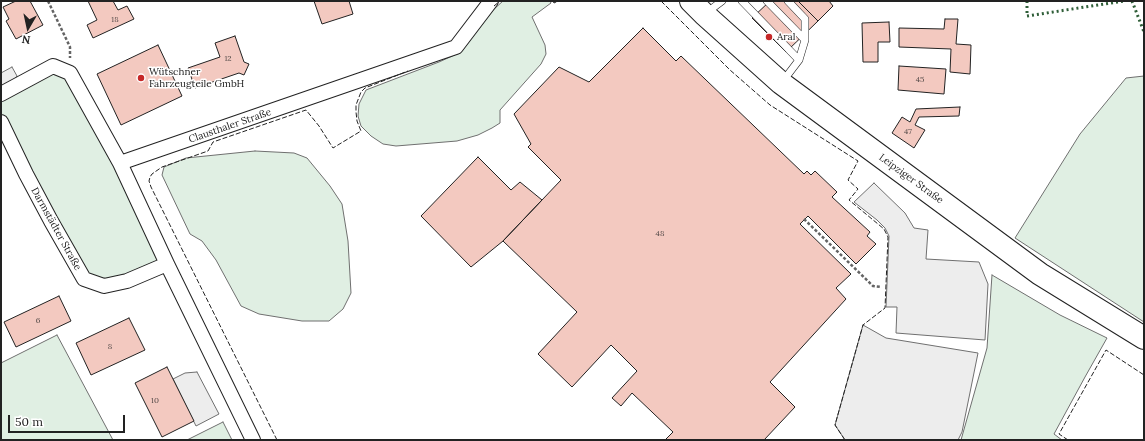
<!DOCTYPE html>
<html>
<head>
<meta charset="utf-8">
<style>
  body { margin:0 }
  #map { position:relative; width:1145px; height:441px; overflow:hidden; background:#fff; font-family:Lora,serif }
  canvas { display:block }
  .frame { position:absolute; inset:0; border:2px solid #222; pointer-events:none }
  .north { position:absolute; left:8px; top:8px; width:40px; height:40px; -webkit-text-stroke:3px #fff; paint-order:stroke; rotate:189deg; font-size:11px; font-weight:700; line-height:16px; text-align:center; color:#222 }
  .north::after { content:''; display:block; margin:auto; width:14px; height:18px; background:#222; clip-path:polygon(50% 0,100% 100%,50% 72%,0 100%) }
  .scale { position:absolute; left:8px; top:415px; width:117px; height:18px; box-sizing:border-box; border:2px solid #222; border-top:0; padding-left:5px; font-size:12px; line-height:14px; white-space:nowrap; color:#222; -webkit-text-stroke:3px #fff; paint-order:stroke }
</style>
</head>
<body>
<div id="map">
<canvas width="1145" height="441"></canvas>
<div class="frame"></div>
<div class="north">N</div>
<div class="scale">50 m</div>
</div>
<script>
const context = document.querySelector('canvas').getContext('2d');
context.lineJoin = 'round';
function fill(path, color) { context.fillStyle = color; context.fill(path, 'evenodd'); }
const toPath = rows => new Path2D(rows.map(r => 'M' + r).join(''));
function stroke(path, color, width, dash) { context.strokeStyle = color; context.lineWidth = width; context.lineCap = dash ? 'butt' : 'round'; context.setLineDash(dash || []); context.stroke(path); }
function write(font, color, halo, rows, align = 'center') {
  context.font = font + ' Lora,serif'; context.lineWidth = 3; context.setLineDash([]); context.textBaseline = 'middle'; context.strokeStyle = halo; context.fillStyle = color; for (const [text, x, y, turn = 0] of rows) {
    context.save(); context.translate(x, y); context.rotate((+turn || 0) * Math.PI / 180); context.textAlign = isNaN(turn) ? turn : align; if (halo) context.strokeText(text, 0, 0); context.fillText(text, 0, 0); context.restore();
  }
}
const green = toPath([
  [503,1,550,1,551,3,532,17,545,45,546,54,541,64,500,110,500,123,492,128,478,135,457,141,396,146,383,144,371,136,361,126,358,116,359,104,366,90,439,62,461,52,493,10,503,1],
  [53,66,70,73,167,264,127,281,84,279,1,122,1,94,53,66],
  [1144,76,1144,322,1015,238,1080,134,1126,78,1144,76],
  [255,151,294,153,307,158,330,186,342,204,348,241,351,293,343,309,329,321,302,321,259,314,241,306,216,260,202,241,190,234,162,175,164,167,186,158,255,151],
  [992,275,1060,315,1107,338,1085,377,1054,434,1062,440,961,440,987,348,992,275],
  [57,335,113,440,1,440,1,363,57,335],
  [223,422,232,440,187,440,223,422]
]);
fill(green, '#e0efe3');
stroke(green, '#6f6f6f', 1);
const parking = toPath([
  [12,67,17,76,15,79,1,87,1,73,12,67],
  [874,183,905,213,914,228,928,230,926,259,979,262,988,284,985,340,896,333,897,307,886,307,889,236,885,228,877,220,854,202,874,183],
  [863,325,886,338,978,353,962,432,958,440,845,440,835,425,863,325],
  [197,372,219,414,196,426,173,379,185,373,197,372]
]);
fill(parking, '#ededed');
stroke(parking, '#6f6f6f', 1);
const building = toPath([
  [16,1,30,1,43,25,16,39,6,21,9,19,3,7,16,1],
  [88,1,113,1,118,10,127,6,134,19,93,38,87,25,97,20,88,1],
  [314,1,349,1,353,14,322,24,314,1],
  [770,1,798,1,818,21,786,52,752,18,770,1],
  [798,1,829,1,833,6,818,21,798,1],
  [945,19,958,19,956,44,971,45,970,74,950,72,951,49,899,47,899,28,944,29,945,19],
  [889,22,890,42,878,42,878,62,863,62,862,23,889,22],
  [643,28,676,61,681,56,804,174,807,171,811,175,815,171,837,192,832,197,870,232,867,236,876,244,856,264,808,216,800,224,851,274,836,288,846,299,770,382,795,407,764,440,665,440,673,432,632,393,621,406,612,398,637,371,611,345,572,387,538,354,577,312,503,241,561,180,528,147,531,144,514,114,559,67,589,82,643,28],
  [235,36,244,62,249,64,244,75,239,73,195,88,188,68,220,57,215,43,235,36],
  [158,45,182,96,121,125,97,74,158,45],
  [899,66,946,69,944,94,898,90,899,66],
  [960,107,959,116,919,117,915,125,925,130,914,148,892,133,902,117,910,122,916,109,960,107],
  [478,157,511,190,520,182,542,200,503,241,471,267,421,216,478,157],
  [59,296,71,321,16,347,4,322,59,296],
  [129,318,145,350,91,375,76,343,129,318],
  [167,367,194,421,162,437,135,383,167,367]
]);
fill(building, '#f3c9c0');
stroke(building, '#222', 1);
const service = toPath([
  [742,1,799,60],
  [767,1,805,40,799,60,783,81],
  [788,1,805,19,805,40],
  [706,13,722,1]
]);
const minor = toPath([
  [1,94,53,66,70,73,120,163,167,264,253,440],
  [1,122,26,174,51,221,84,279,104,286,127,281,167,264],
  [120,163,456,47,491,1]
]);
const primary = toPath([
  [691,1,704,14,781,83,1040,274,1144,338]
]);
stroke(service, '#222', 8);
stroke(minor, '#222', 16);
stroke(primary, '#222', 24);
stroke(toPath([
  [48,1,70,47,70,58],
  [804,219,873,286,881,287]
]), '#646464', 2.5, [3, 2]);
stroke(service, '#fff', 7);
stroke(minor, '#fff', 14);
stroke(primary, '#fff', 22);
stroke(toPath([
  [1027,1,1027,16,1124,1],
  [1132,1,1144,32]
]), '#2f5e38', 3, [2, 3]);
stroke(toPath([
  [553,1,554,3,558,1],
  [661,1,730,70,770,105,858,161,848,180,858,189,849,200,884,229,888,237,885,308,863,325,835,425,845,440],
  [494,6,500,1],
  [277,440,151,187,149,181,150,177,152,174,162,167,208,151,213,142,306,110,319,126,333,148,361,131,357,121,356,112,356,105,361,92,365,88,408,71],
  [1068,440,1059,434,1106,350,1144,375]
]), '#222', 1, [5, 2]);
for (const [x, y, r, color] of [
  [769,37,4,"#c62828"],
  [141,78,4,"#c62828"]
]) { const dot = new Path2D(); dot.arc(x, y, r, 0, 2 * Math.PI); context.fillStyle = color; context.fill(dot); stroke(dot, '#fff', 1.5); }
write('8px', '#564c4a', null, [
  ["18",115,20],
  ["12",228,59],
  ["45",920,80],
  ["47",908,132],
  ["48",660,234],
  ["6",38,321],
  ["8",110,347],
  ["10",155,401]
]);
write('10px', '#222', '#fff', [
  ["Aral",777,37],
  ["Wütschner",149,72],
  ["Fahrzeugteile GmbH",149,84]
], 'left');
write('10px', '#222', '#fff', [
  ["Clausthaler Straße",230,126,-19],
  ["Leipziger Straße",911,179,36],
  ["Darmstädter Straße",56,229,61]
]);
</script>
</body>
</html>
